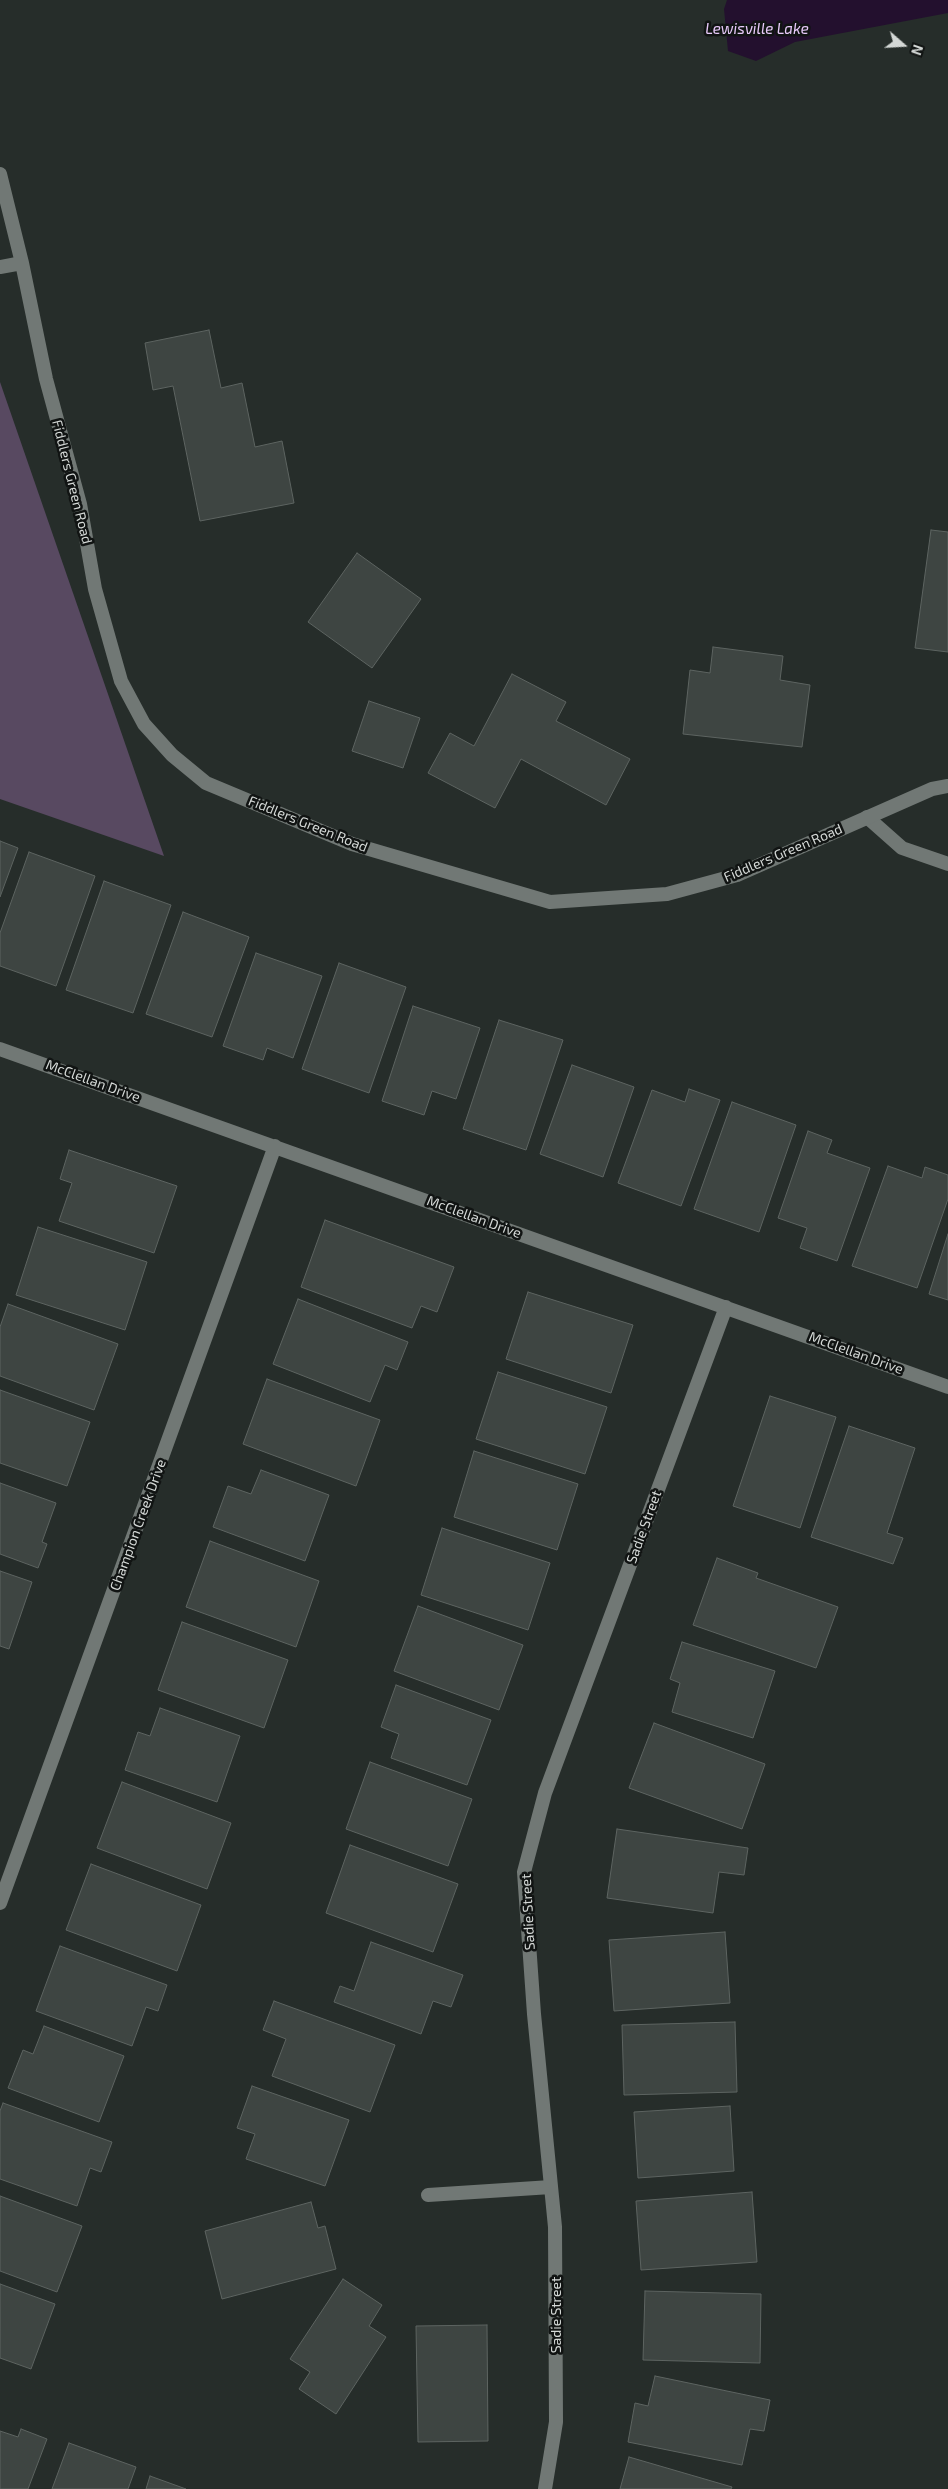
<!DOCTYPE html>
<html>
<head>
<meta charset="utf-8">
<style>
  body { margin:0 }
  #map { position:relative; width:948px; height:2489px; overflow:hidden; background:#262d2a; font-family:"Exo 2",sans-serif }
  canvas { display:block }
  .north { position:absolute; left:878px; top:20px; width:50px; height:50px; -webkit-text-stroke:4px #111413; paint-order:stroke; rotate:109deg; font-size:14px; font-weight:700; line-height:20px; text-align:center; color:#d4d8d6 }
  .north::after { content:''; display:block; margin:auto; width:18px; height:22px; background:#d4d8d6; clip-path:polygon(50% 0,100% 100%,50% 72%,0 100%) }
</style>
</head>
<body>
<div id="map">
<canvas width="948" height="2489"></canvas>
<div class="north">N</div>
</div>
<script>
const context = document.querySelector('canvas').getContext('2d');
context.lineJoin = 'round';
function fill(path, color) { context.fillStyle = color; context.fill(path, 'evenodd'); }
const toPath = rows => new Path2D(rows.map(r => 'M' + r).join(''));
function stroke(path, color, width, dash) { context.strokeStyle = color; context.lineWidth = width; context.lineCap = dash ? 'butt' : 'round'; context.setLineDash(dash || []); context.stroke(path); }
function write(font, color, halo, rows, align = 'center') {
  context.font = font + ' "Exo 2",sans-serif'; context.lineWidth = 5; context.setLineDash([]); context.textBaseline = 'middle'; context.strokeStyle = halo; context.fillStyle = color; for (const [text, x, y, turn = 0] of rows) {
    context.save(); context.translate(x, y); context.rotate((+turn || 0) * Math.PI / 180); context.textAlign = isNaN(turn) ? turn : align; if (halo) context.strokeText(text, 0, 0); context.fillText(text, 0, 0); context.restore();
  }
}
fill(toPath([
  [0,382,164,856,0,799]
]), '#584961');
fill(toPath([
  [727,0,948,0,948,13,795,42,756,61,728,51,724,9]
]), '#23102e');
const building = toPath([
  [209,330,221,388,242,383,255,447,282,441,294,503,200,521,173,386,153,390,145,343,209,330],
  [931,530,948,532,948,652,915,648,931,530],
  [357,553,421,599,372,668,308,622,357,553],
  [713,647,783,656,780,680,810,685,802,747,683,734,690,670,710,673,713,647],
  [512,674,566,702,556,721,630,759,606,805,521,759,495,808,428,773,450,733,474,746,512,674],
  [369,701,420,718,403,768,352,751,369,701],
  [0,841,18,848,0,897,0,841],
  [29,852,95,876,56,986,0,966,0,933,29,852],
  [104,881,171,905,133,1013,66,990,104,881],
  [183,912,249,937,212,1037,146,1014,183,912],
  [256,953,322,976,293,1058,267,1048,263,1060,223,1046,256,953],
  [339,963,406,987,369,1093,302,1069,339,963],
  [413,1006,480,1028,456,1099,432,1091,424,1115,382,1101,413,1006],
  [499,1020,563,1040,526,1150,463,1129,499,1020],
  [572,1065,634,1087,603,1177,540,1154,572,1065],
  [689,1089,720,1100,681,1206,618,1183,652,1090,685,1102,689,1089],
  [732,1102,796,1125,759,1232,694,1209,732,1102],
  [808,1131,832,1140,827,1153,870,1168,837,1261,800,1248,807,1228,778,1218,808,1131],
  [69,1150,177,1186,154,1253,59,1221,72,1183,60,1179,69,1150],
  [888,1166,922,1178,925,1167,948,1175,948,1199,917,1288,852,1266,888,1166],
  [325,1220,454,1267,437,1312,421,1306,412,1328,301,1287,325,1220],
  [38,1227,147,1262,125,1330,16,1295,38,1227],
  [948,1234,948,1300,929,1294,948,1234],
  [528,1292,633,1325,611,1393,506,1359,528,1292],
  [298,1299,408,1342,397,1370,385,1365,370,1402,273,1364,298,1299],
  [8,1304,118,1344,94,1410,0,1376,0,1327,8,1304],
  [498,1372,607,1407,585,1474,476,1439,498,1372],
  [267,1379,380,1420,356,1486,243,1444,267,1379],
  [0,1390,90,1422,67,1486,0,1463,0,1390],
  [770,1396,836,1417,800,1528,733,1506,770,1396],
  [849,1426,915,1448,887,1533,903,1538,893,1564,811,1537,849,1426],
  [474,1451,578,1484,557,1550,454,1517,474,1451],
  [261,1470,329,1495,305,1561,213,1527,228,1486,251,1494,261,1470],
  [0,1483,56,1503,42,1542,47,1544,38,1568,0,1554,0,1483],
  [442,1528,550,1563,528,1630,421,1595,442,1528],
  [210,1541,319,1581,296,1647,186,1607,210,1541],
  [717,1558,758,1573,756,1578,838,1607,816,1668,693,1625,717,1558],
  [0,1571,32,1582,9,1649,0,1646,0,1571],
  [418,1606,523,1645,499,1710,394,1671,418,1606],
  [182,1622,288,1660,264,1728,158,1690,182,1622],
  [682,1642,775,1671,753,1738,672,1712,680,1683,670,1679,682,1642],
  [396,1685,491,1720,467,1785,391,1758,399,1734,381,1727,396,1685],
  [160,1708,240,1736,217,1802,125,1770,138,1732,150,1736,160,1708],
  [654,1723,765,1764,742,1829,629,1788,654,1723],
  [370,1762,472,1799,448,1866,346,1829,370,1762],
  [122,1782,231,1823,207,1889,97,1848,122,1782],
  [617,1829,748,1848,744,1875,719,1872,713,1913,607,1898,617,1829],
  [350,1845,458,1884,433,1952,326,1913,350,1845],
  [91,1864,201,1905,177,1971,66,1930,91,1864],
  [725,1932,730,2003,614,2011,609,1940,725,1932],
  [371,1942,463,1975,451,2007,433,2001,421,2034,334,2002,340,1986,354,1991,371,1942],
  [60,1946,167,1985,158,2011,146,2007,132,2046,36,2011,60,1946],
  [274,2001,395,2045,370,2112,272,2076,286,2039,263,2030,274,2001],
  [735,2022,737,2092,624,2095,622,2025,735,2022],
  [44,2026,124,2056,99,2122,8,2088,23,2050,33,2054,44,2026],
  [252,2086,349,2120,325,2186,246,2159,255,2134,237,2128,252,2086],
  [3,2103,112,2142,101,2172,90,2168,77,2206,0,2179,0,2111,3,2103],
  [730,2106,734,2171,638,2178,634,2112,730,2106],
  [752,2192,757,2262,641,2270,636,2201,752,2192],
  [0,2196,82,2226,57,2292,0,2271,0,2196],
  [311,2202,318,2228,325,2226,336,2269,222,2299,205,2231,311,2202],
  [343,2279,382,2305,369,2326,386,2337,336,2414,299,2389,310,2372,290,2359,343,2279],
  [0,2284,55,2304,31,2369,0,2358,0,2284],
  [645,2291,761,2294,760,2363,643,2360,645,2291],
  [487,2325,488,2441,418,2442,416,2326,487,2325],
  [655,2376,770,2400,764,2431,750,2429,742,2465,628,2442,635,2403,648,2406,655,2376],
  [21,2429,47,2439,28,2489,0,2489,0,2431,18,2437,21,2429],
  [69,2443,136,2467,128,2489,52,2489,69,2443],
  [629,2457,732,2487,731,2489,620,2489,629,2457],
  [150,2476,186,2489,146,2489,150,2476]
]);
fill(building, '#3e4542');
stroke(building, '#5d6461', 1);
stroke(toPath([
  [867,817,902,848,948,864]
]), '#717875', 14);
stroke(toPath([
  [0,174,22,263,46,379,80,504,95,589,121,681,144,724,172,755,206,783,352,844,550,902,667,894,737,875,932,789,948,786],
  [0,267,22,263],
  [0,1049,948,1387],
  [0,1903,275,1146],
  [428,2195,551,2187],
  [545,2489,556,2422,555,2227,534,2014,524,1872,545,1793,726,1307]
]), '#717875', 14);
write('14px', '#d4d8d6', '#111413', [
  ["Fiddlers Green Road",72,482,76],
  ["Fiddlers Green Road",308,824,22],
  ["Fiddlers Green Road",783,853,-23],
  ["McClellan Drive",93,1081,20],
  ["McClellan Drive",474,1217,20],
  ["McClellan Drive",856,1353,20],
  ["Champion Creek Drive",138,1525,-70],
  ["Sadie Street",644,1527,-70],
  ["Sadie Street",528,1912,-93],
  ["Sadie Street",556,2315,-90]
]);
write('italic 15px', '#e7c9f9', '#111413', [
  ["Lewisville Lake",757,29]
]);
</script>
</body>
</html>
